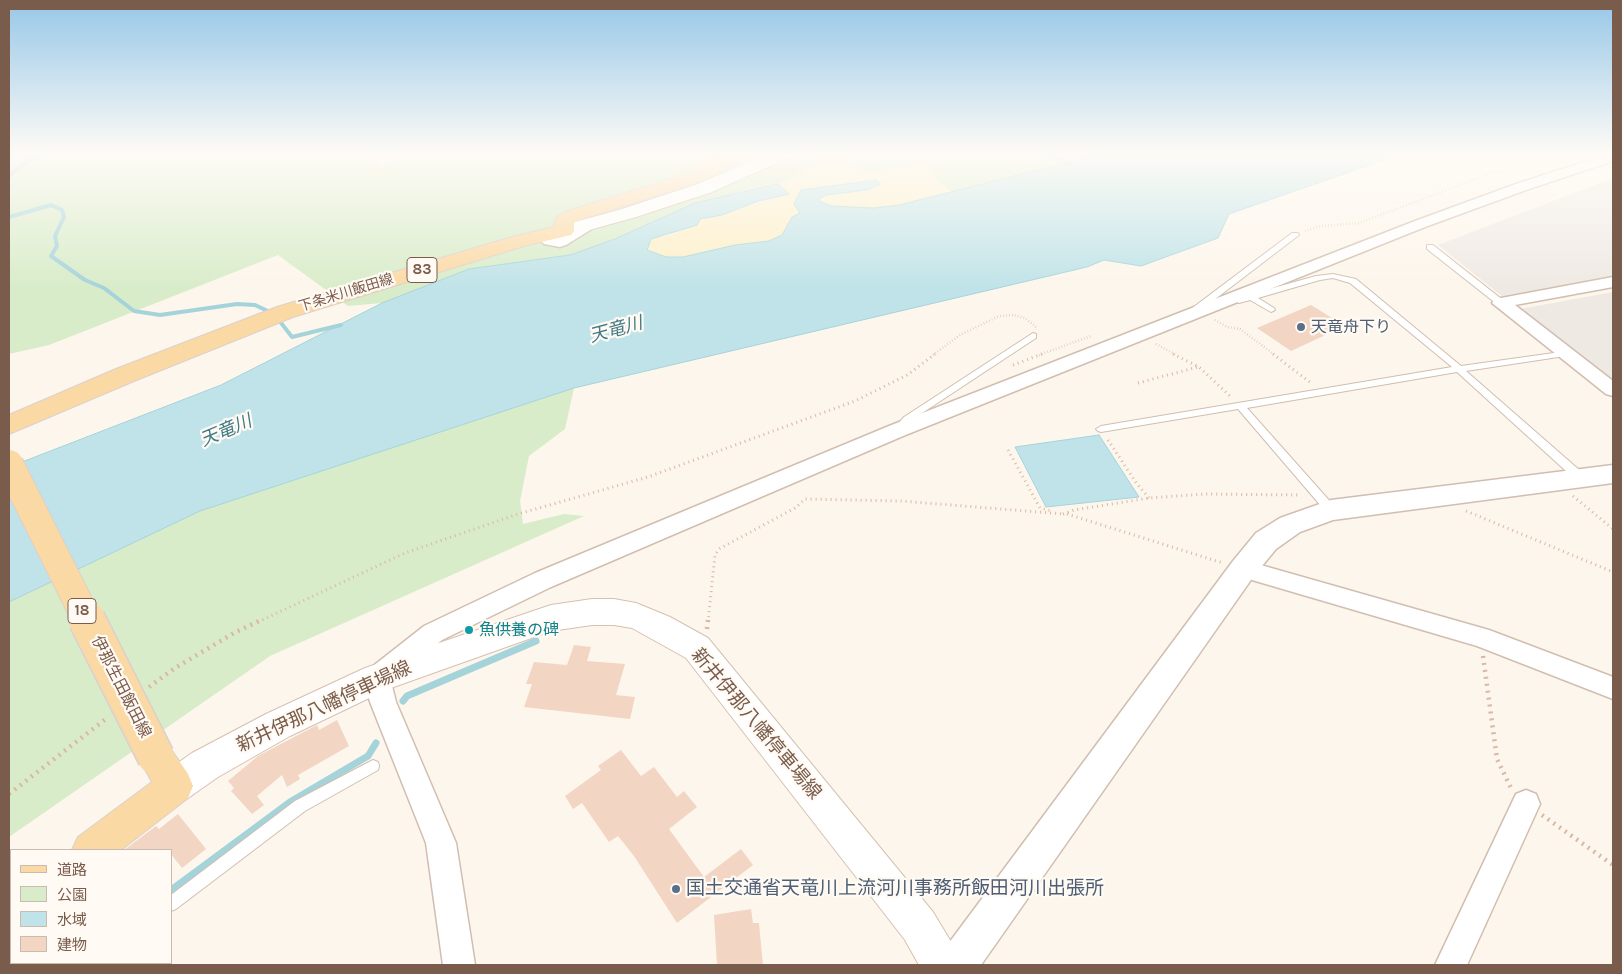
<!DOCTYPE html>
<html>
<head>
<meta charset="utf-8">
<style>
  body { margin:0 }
  #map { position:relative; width:1622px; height:974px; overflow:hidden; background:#fdf6ec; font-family:Karla,"Noto Sans JP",sans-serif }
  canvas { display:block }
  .frame { position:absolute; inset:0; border:10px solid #7a5c4d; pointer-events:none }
  .legend { position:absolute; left:10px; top:849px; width:162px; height:115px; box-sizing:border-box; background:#fffaf3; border:1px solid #cabbb1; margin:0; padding:6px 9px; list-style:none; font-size:15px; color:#7a5c4d }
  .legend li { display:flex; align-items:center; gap:10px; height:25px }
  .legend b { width:25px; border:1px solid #cabbb1 }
</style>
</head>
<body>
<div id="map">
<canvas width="1622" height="974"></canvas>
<div class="frame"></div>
<ul class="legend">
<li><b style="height:6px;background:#fbd9a5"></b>道路</li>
<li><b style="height:14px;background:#d8ecc9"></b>公園</li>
<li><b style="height:14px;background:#bfe3e8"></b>水域</li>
<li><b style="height:14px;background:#f3d5c3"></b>建物</li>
</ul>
</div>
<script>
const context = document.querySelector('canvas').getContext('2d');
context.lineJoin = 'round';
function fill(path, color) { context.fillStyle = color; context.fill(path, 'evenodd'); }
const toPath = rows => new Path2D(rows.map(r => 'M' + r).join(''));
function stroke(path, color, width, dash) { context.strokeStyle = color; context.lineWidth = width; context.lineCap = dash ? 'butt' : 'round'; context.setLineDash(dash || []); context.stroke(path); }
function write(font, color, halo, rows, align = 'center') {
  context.font = font + ' Karla,"Noto Sans JP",sans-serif'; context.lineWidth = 4.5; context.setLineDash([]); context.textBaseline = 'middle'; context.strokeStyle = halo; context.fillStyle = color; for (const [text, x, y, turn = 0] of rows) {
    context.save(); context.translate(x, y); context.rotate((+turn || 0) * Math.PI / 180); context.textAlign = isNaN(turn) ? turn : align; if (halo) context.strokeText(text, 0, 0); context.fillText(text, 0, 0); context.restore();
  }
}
fill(toPath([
  [1613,178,1613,278,1503,297,1438,245],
  [1613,292,1613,380,1520,309]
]), '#efe9e4');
fill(toPath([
  [9,154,382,154,378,166,410,154,836,154,778,184,695,203,615,239,570,255,469,269,382,303,348,306,278,255,49,345,9,354],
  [843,154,1102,154,951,192,931,173,926,160,906,168,874,172,859,171,847,163],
  [574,388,565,429,529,456,520,501,523,524,564,514,584,516,270,656,9,837,9,602,200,511]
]), '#d8ecc9');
fill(toPath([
  [836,154,843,154,847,163,859,171,874,172,906,168,926,160,931,173,951,192,899,205,873,208,831,206,816,200,826,195,867,190,801,190,800,213,792,217,782,235,769,241,735,245,683,257,666,257,647,250,651,239,673,234,700,219,722,215,789,193,778,184]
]), '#fcefc7');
const water = toPath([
  [1101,154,1401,154,1229,214,1218,238,1141,266,1104,260,1087,267,574,388,200,511,9,602,9,467,221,385,382,303,469,269,570,255,615,239,695,203,778,184,789,194,759,201,722,215,700,219,697,225,651,239,647,250,666,257,683,257,735,245,769,241,782,235,792,217,800,213,794,204,801,190,876,180,881,184,867,190,826,195,817,200,831,206,873,208,899,205,1101,154],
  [1099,435,1139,497,1046,507,1015,447,1099,435]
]);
fill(water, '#bfe3e8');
stroke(water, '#a5d3da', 1);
stroke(toPath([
  [1046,154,1071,164],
  [9,176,28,160,44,154],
  [9,217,51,205,62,210,64,217,55,236,57,246,51,256,85,280,104,288,134,311,160,315,237,304,255,305,272,313],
  [278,319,292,337,341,325]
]), '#a5d3da', 4);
stroke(toPath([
  [403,701,407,696,536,641],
  [171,890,290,802,368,756,376,743],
  [72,965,75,963]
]), '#a5d3da', 7);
fill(toPath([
  [1311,305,1345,326,1291,351,1257,328],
  [574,645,591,647,587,661,625,664,616,695,635,697,630,719,524,707,532,684,526,684,534,662,567,665],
  [337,720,349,746,298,775,300,779,287,787,282,775,257,796,264,805,252,814,231,791,234,788,228,781,258,756,317,725,319,730],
  [621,750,641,776,654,767,677,797,684,791,697,807,669,829,704,877,741,849,753,865,677,923,634,856,618,836,609,842,582,803,573,809,565,796,601,770,598,766],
  [178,814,206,849,182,868,171,854,171,850,124,850,156,826,159,829],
  [751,909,753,923,759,923,763,965,717,965,714,915]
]), '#f3d5c3');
const service = toPath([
  [1292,233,1298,233,1299,235,1197,313,1191,313,1191,309,1292,233],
  [1427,245,1433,245,1504,301,1504,305,1498,305,1427,249,1427,245],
  [1333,274,1356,279,1461,366,1568,351,1569,353,1568,355,1565,356,1466,371,1585,475,1586,478,1585,481,1577,481,1457,372,1247,408,1335,507,1336,510,1335,513,1331,514,1327,513,1238,409,1101,432,1098,431,1096,429,1101,426,1452,367,1350,283,1333,278,1320,280,1258,298,1274,308,1275,310,1271,312,1250,300,1239,303,1235,301,1248,295,1316,276,1333,274],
  [1033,333,1036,334,1036,338,910,421,901,431,895,431,893,429,895,427,904,417,1033,333],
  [373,760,378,762,379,766,378,770,305,811,176,909,171,911,171,895,295,801,373,760],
  [82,963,100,963,99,965,82,965,82,963]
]);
const minor = toPath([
  [1608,154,1613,154,1613,161,1526,190,1425,227,903,436,551,587,442,640,391,682,396,702,456,843,475,965,443,965,426,843,370,702,364,678,368,670,424,626,535,573,889,426,1415,221,1516,184,1608,154],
  [590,219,595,221,598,224,595,227,566,245,560,247,544,244,536,235,538,232,544,230,557,237,590,219],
  [1613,277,1613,287,1515,305,1613,381,1613,396,1606,394,1492,303,1495,299,1501,298,1613,277],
  [1243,560,1489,630,1613,677,1613,699,1477,646,1235,575,1231,569,1235,563,1243,560],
  [1526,790,1536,794,1540,804,1467,965,1435,965,1516,794,1526,790]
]);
const tertiary = toPath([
  [1613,465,1613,483,1333,520,1300,532,1276,549,1253,577,981,965,937,965,943,951,1233,561,1256,533,1280,518,1331,500,1613,465]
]);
const secondary = toPath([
  [767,154,791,154,788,158,712,192,636,217,564,237,557,235,554,231,557,227,622,209,698,184,767,154],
  [592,599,614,599,636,603,670,617,708,638,933,912,956,950,962,965,919,965,905,940,686,658,632,628,614,625,592,625,551,631,388,689,290,736,218,777,188,798,175,803,162,798,157,786,162,774,192,753,266,714,365,668,551,605,592,599]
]);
const primary = toPath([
  [724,154,746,154,743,158,702,181,582,219,574,223,574,231,571,235,524,246,293,317,134,381,9,434,9,415,116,369,277,307,512,237,553,227,558,216,568,211,688,173,724,154],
  [156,740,168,745,188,774,193,786,188,798,121,850,72,850,78,837,152,782,138,757,144,745,156,740],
  [11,890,11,931,9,932,9,891,11,890]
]);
stroke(service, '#d1beb0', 2);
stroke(minor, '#d1beb0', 3);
stroke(tertiary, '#d1beb0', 3);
stroke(secondary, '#d6c0b0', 2);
stroke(primary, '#dad1cd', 2);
stroke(toPath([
  [1305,231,1321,226,1359,223,1489,174,1552,154],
  [1215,320,1227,327,1240,329,1275,355],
  [1156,344,1176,355],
  [933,355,960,335,999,316,1014,315,1025,318,1036,327],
  [1039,355,1091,336]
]), '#d9b8a5', 2.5, [0.5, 2.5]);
stroke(toPath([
  [1173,354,1199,367,1230,396],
  [1273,354,1311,383],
  [1013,365,1042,354],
  [1138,383,1198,367],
  [1108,440,1137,484,1149,498],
  [1008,450,1040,508,1052,511],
  [1573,496,1613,529],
  [1466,511,1613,572],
  [1063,514,1074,510,1149,498,1205,494,1300,495],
  [1067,514,1223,563],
  [258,622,405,553,518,514,648,477,855,401,907,375,935,354],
  [708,622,715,555,719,549,795,508,805,499,901,501,1064,514]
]), '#d9b8a5', 3, [1, 4]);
stroke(toPath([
  [707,629,708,620],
  [1483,656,1497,759,1511,788],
  [149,687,175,668,234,633,261,620],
  [9,794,107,718],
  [1542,815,1613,865]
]), '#d9b8a5', 4.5, [2, 5]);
fill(service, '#fff');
fill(minor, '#fff');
fill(tertiary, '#fff');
fill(secondary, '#fff');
fill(primary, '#fbd9a5');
const primaryBridgeFar1 = toPath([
  [9,464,88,622]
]);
const primaryBridge = toPath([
  [87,620,156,757]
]);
stroke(primaryBridgeFar1, '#dad1cd', 30, []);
stroke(primaryBridge, '#dad1cd', 39, []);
stroke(primaryBridgeFar1, '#fbd9a5', 28);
stroke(primaryBridge, '#fbd9a5', 36);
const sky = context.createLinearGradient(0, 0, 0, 290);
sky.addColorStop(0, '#97c7e8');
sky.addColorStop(0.53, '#fefbf6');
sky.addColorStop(1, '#fefbf600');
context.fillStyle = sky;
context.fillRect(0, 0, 1622, 290);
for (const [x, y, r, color] of [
  [1301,327,5,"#5c6f8a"],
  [469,630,5,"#0f9aa8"],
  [676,889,5,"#5c6f8a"]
]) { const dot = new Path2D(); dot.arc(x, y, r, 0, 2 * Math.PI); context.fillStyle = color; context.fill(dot); stroke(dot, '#fffaf3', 2); }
write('14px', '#7a5c4d', '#fffaf3', [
  ["下条米川飯田線",346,293,-17]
]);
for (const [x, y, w] of [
  [422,270,30],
  [82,611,28]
]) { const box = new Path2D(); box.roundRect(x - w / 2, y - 12.5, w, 25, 4); context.fillStyle = '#fffaf3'; context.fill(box); stroke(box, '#7a5c4d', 1); }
write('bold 15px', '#7a5c4d', null, [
  ["83",422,270],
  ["18",82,611]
]);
write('16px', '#4e5e75', '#fffaf3', [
  ["天竜舟下り",1311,327]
], 'left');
write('16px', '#0d838f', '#fffaf3', [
  ["魚供養の碑",479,630]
], 'left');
write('16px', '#7a5c4d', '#fffaf3', [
  ["伊那生田飯田線",121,687,63]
]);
write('italic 18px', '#437c86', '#fffaf3', [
  ["天竜川",616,330,-15],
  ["天竜川",226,431,-23]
]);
write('19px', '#7a5c4d', '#fffaf3', [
  ["新井伊那八幡停車場線",324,707,-25],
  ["新井伊那八幡停車場線",756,724,50]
]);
write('19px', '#4e5e75', '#fffaf3', [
  ["国土交通省天竜川上流河川事務所飯田河川出張所",686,889]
], 'left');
</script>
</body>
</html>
